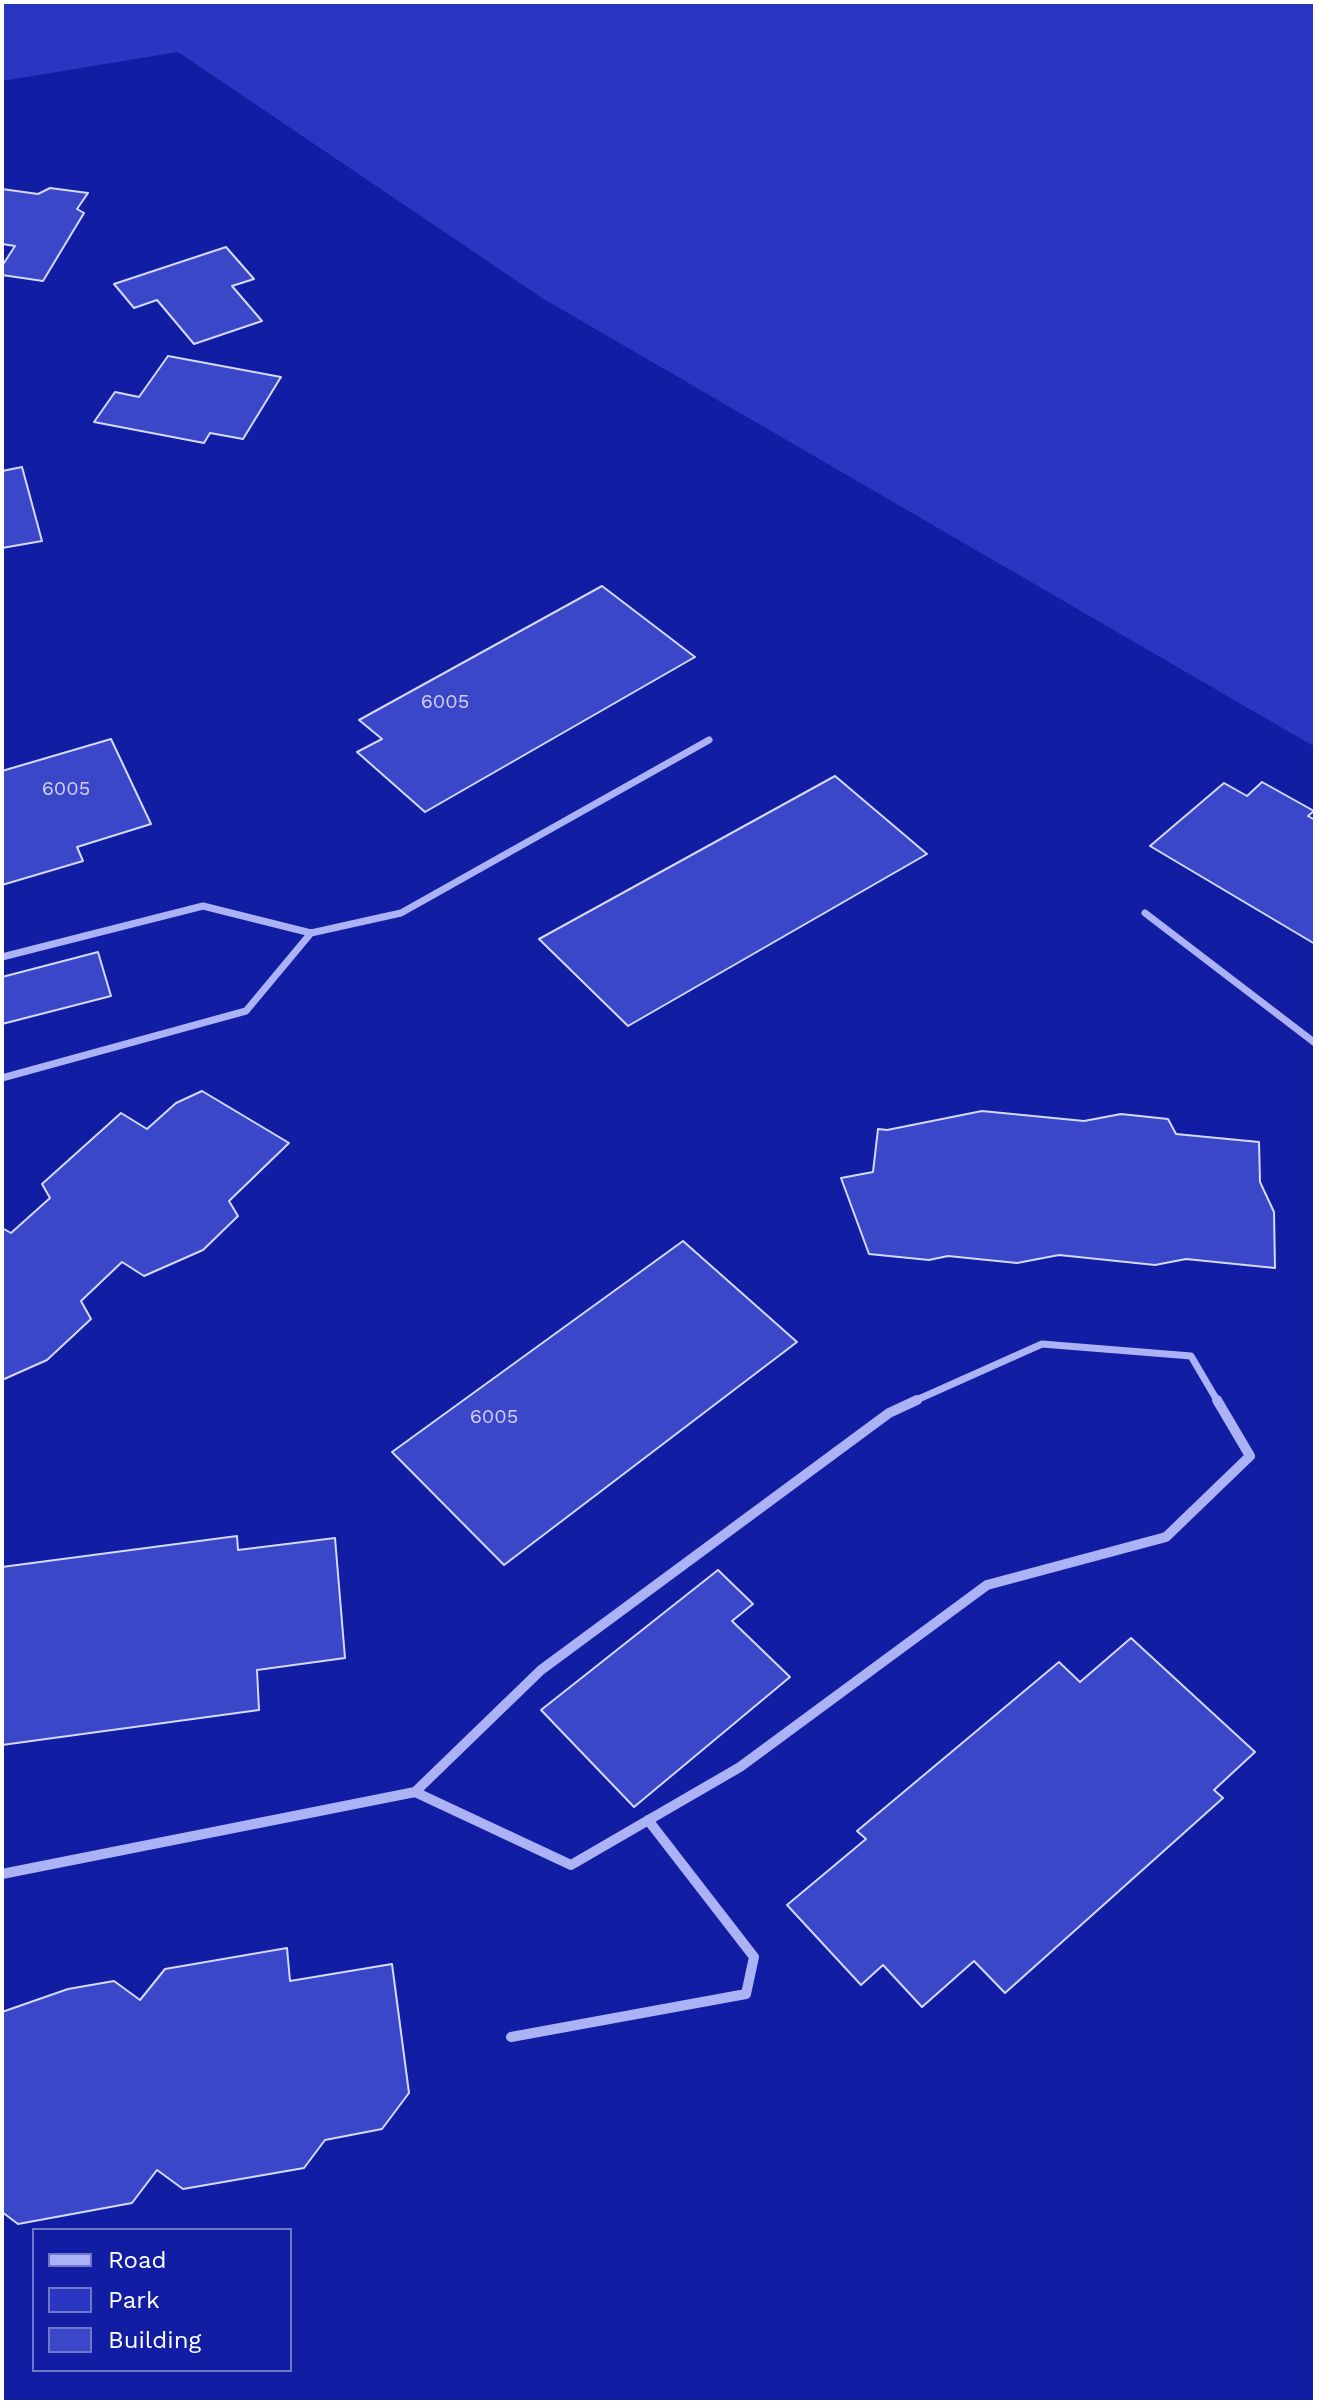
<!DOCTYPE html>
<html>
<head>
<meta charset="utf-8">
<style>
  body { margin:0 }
  #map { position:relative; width:1317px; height:2404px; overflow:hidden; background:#111da3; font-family:"Work Sans",sans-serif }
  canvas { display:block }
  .frame { position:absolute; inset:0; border:4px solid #fff; pointer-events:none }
  .legend { position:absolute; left:32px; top:2228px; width:260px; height:144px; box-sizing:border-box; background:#111da3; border:2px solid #7077c8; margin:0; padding:10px 14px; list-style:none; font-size:24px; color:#fff }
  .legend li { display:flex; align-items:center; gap:16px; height:40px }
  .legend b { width:40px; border:2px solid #7077c8 }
</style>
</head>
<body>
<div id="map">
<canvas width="1317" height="2404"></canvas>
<div class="frame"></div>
<ul class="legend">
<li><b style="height:10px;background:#abb2f5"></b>Road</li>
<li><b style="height:22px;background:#2836c2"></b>Park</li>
<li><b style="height:22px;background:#3a47c9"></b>Building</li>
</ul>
</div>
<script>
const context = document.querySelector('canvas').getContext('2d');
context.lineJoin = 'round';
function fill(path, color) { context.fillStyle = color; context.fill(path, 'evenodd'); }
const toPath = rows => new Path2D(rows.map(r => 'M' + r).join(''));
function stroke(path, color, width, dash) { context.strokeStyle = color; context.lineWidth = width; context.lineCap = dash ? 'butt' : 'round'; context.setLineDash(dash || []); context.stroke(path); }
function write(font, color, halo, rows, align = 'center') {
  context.font = font + ' "Work Sans",sans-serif'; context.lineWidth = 8; context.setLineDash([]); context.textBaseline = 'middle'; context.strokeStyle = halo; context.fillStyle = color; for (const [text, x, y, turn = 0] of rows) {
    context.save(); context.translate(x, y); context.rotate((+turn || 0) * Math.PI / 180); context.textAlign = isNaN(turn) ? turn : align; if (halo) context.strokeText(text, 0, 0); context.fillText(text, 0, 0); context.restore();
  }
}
fill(toPath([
  [2,2,1315,2,1315,747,542,298,178,52,2,81]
]), '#2836c2');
const building = toPath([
  [50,188,88,193,77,209,84,213,43,281,2,275,2,266,15,246,2,244,2,189,38,194,50,188],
  [226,247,254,279,232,286,262,321,194,344,157,300,134,308,114,284,226,247],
  [168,356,281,377,243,439,210,433,204,443,94,422,115,392,139,397,168,356],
  [22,467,42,541,2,548,2,471,22,467],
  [602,586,695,657,425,812,357,752,382,739,359,720,602,586],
  [111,739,151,824,77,847,83,861,2,885,2,771,111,739],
  [835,776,927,854,628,1026,539,939,835,776],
  [1262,782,1314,811,1308,816,1315,820,1315,944,1150,846,1224,783,1247,796,1262,782],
  [98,952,111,996,2,1024,2,977,98,952],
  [202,1091,289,1143,229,1201,238,1216,203,1250,144,1276,122,1262,81,1301,91,1319,47,1360,2,1380,2,1228,11,1233,50,1198,42,1184,121,1113,147,1129,176,1103,202,1091],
  [982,1111,1084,1121,1121,1114,1168,1119,1176,1134,1259,1142,1260,1182,1274,1212,1275,1268,1186,1259,1155,1265,1059,1255,1017,1263,948,1256,929,1260,869,1254,841,1178,873,1172,878,1129,887,1130,982,1111],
  [683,1241,797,1342,504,1565,392,1452,683,1241],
  [237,1536,238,1550,335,1538,345,1658,257,1670,259,1710,2,1745,2,1567,237,1536],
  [718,1570,753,1604,732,1621,790,1677,634,1807,541,1710,718,1570],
  [1131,1638,1255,1752,1214,1790,1223,1798,1005,1993,974,1961,922,2007,883,1965,861,1985,787,1905,866,1839,857,1831,1059,1662,1080,1682,1131,1638],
  [287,1948,290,1981,392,1964,409,2093,382,2129,325,2140,304,2168,183,2189,157,2170,132,2203,18,2224,2,2212,2,2012,68,1989,114,1981,140,2000,165,1969,287,1948]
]);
fill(building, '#3a47c9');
stroke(building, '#d5d9fe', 2);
stroke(toPath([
  [1145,913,1315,1043],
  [2,957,203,906,311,933,401,913,709,740],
  [2,1078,246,1011,311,933],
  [912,1402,1042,1344,1191,1356,1218,1402]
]), '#abb2f5', 7);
stroke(toPath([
  [415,1792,571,1865,740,1767,987,1585,1166,1537,1250,1456,1217,1400],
  [415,1792,541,1670,889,1413,917,1400],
  [2,1874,415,1792],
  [511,2037,746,1994,754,1957,648,1820]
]), '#abb2f5', 10);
write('20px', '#ced1f2', null, [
  ["6005",445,702],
  ["6005",66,789],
  ["6005",494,1417]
]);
</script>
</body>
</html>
